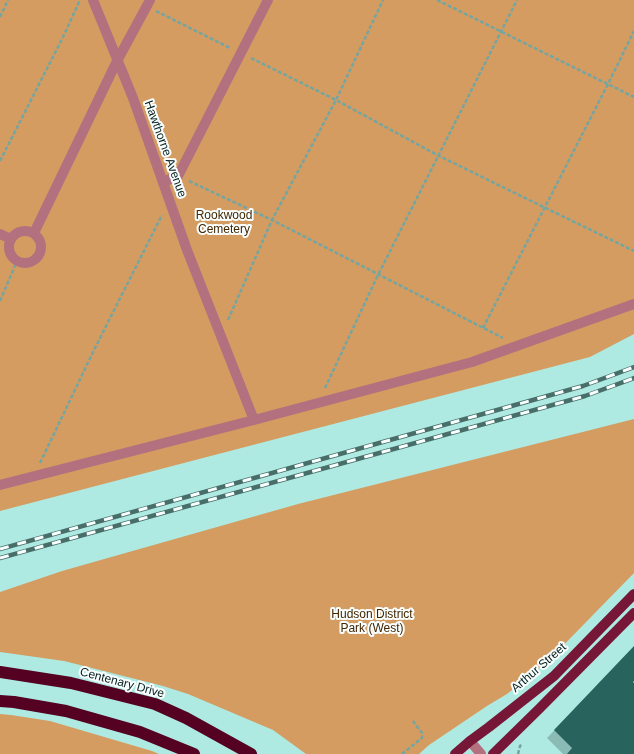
<!DOCTYPE html>
<html>
<head>
<meta charset="utf-8">
<style>
  body { margin:0 }
  canvas { display:block; background:#aeeae2 }
</style>
</head>
<body>
<canvas width="634" height="754"></canvas>
<script>
const context = document.querySelector('canvas').getContext('2d');
context.lineJoin = 'round';
function fill(path, color) { context.fillStyle = color; context.fill(path, 'evenodd'); }
const toPath = rows => new Path2D(rows.map(r => 'M' + r).join(''));
function stroke(path, color, width, dash) { context.strokeStyle = color; context.lineWidth = width; context.lineCap = dash ? 'butt' : 'round'; context.setLineDash(dash || []); context.stroke(path); }
function write(font, color, halo, rows, align = 'center') {
  context.font = font + ' Arial,sans-serif'; context.lineWidth = 4; context.setLineDash([]); context.textBaseline = 'middle'; context.strokeStyle = halo; context.fillStyle = color; for (const [text, x, y, turn = 0] of rows) {
    context.save(); context.translate(x, y); context.rotate((+turn || 0) * Math.PI / 180); context.textAlign = isNaN(turn) ? turn : align; if (halo) context.strokeText(text, 0, 0); context.fillText(text, 0, 0); context.restore();
  }
}
fill(toPath([
  [0,0,634,0,634,334,590,357,0,511],
  [634,419,634,573,549,660,507,694,487,706,429,745,419,754,306,754,273,730,188,694,163,686,64,661,0,652,0,592,62,571,298,504],
  [0,714,11,715,50,721,152,751,159,754,0,754]
]), '#d59c62');
fill(toPath([
  [634,647,634,679,631,682,634,754,563,754,547,738]
]), '#0003');
fill(toPath([
  [634,646,634,681,633,682,634,683,634,754,567,754,572,748,554,730]
]), '#28635d');
stroke(toPath([
  [437,0,634,97],
  [156,11,230,48],
  [0,17,8,0],
  [251,58,336,100,439,156,634,251],
  [0,161,63,37,80,0],
  [189,181,272,220,503,338],
  [0,301,17,261],
  [228,320,272,220,336,100,383,0],
  [483,328,608,84,634,31],
  [325,388,378,275,517,0],
  [40,463,94,350,162,215],
  [402,754,422,738,422,733,413,721],
  [518,754,520,746,522,744]
]), '#75a59f', 2.5, [4, 2]);
stroke(toPath([
  [93,0,133,98,187,250,254,420],
  [163,182,178,176,268,0],
  '9 247a16 16 0 1 1 32 0a16 16 0 1 1-32 0Z',
  [34,233,117,61,150,0],
  [0,234,11,239],
  [0,485,254,420,472,362,634,304],
  [470,741,481,754]
]), '#b3707f', 10);
stroke(toPath([
  [455,754,470,741,489,727,554,676,634,594],
  [493,754,539,709,634,613]
]), '#761738', 10);
stroke(toPath([
  [0,672,71,683,155,704,186,718,251,754],
  [0,701,14,702,66,711,140,732,194,754]
]), '#540122', 12);
const rail = toPath([
  [0,549,583,386,634,367],
  [0,558,585,396,634,378]
]);
stroke(rail, '#486e6a', 4.5);
stroke(rail, '#f9fefe', 3, [9]);
write('12px', '#061f1c', '#f9fefe', [
  ["Hawthorne Avenue",165,149,70],
  ["Arthur Street",539,668,-41],
  ["Centenary Drive",122,683,15]
]);
write('12px', '#432602', '#f9fefe', [
  ["Rookwood",224,216],
  ["Cemetery",224,230],
  ["Hudson District",372,615],
  ["Park (West)",372,629]
]);
</script>
</body>
</html>
